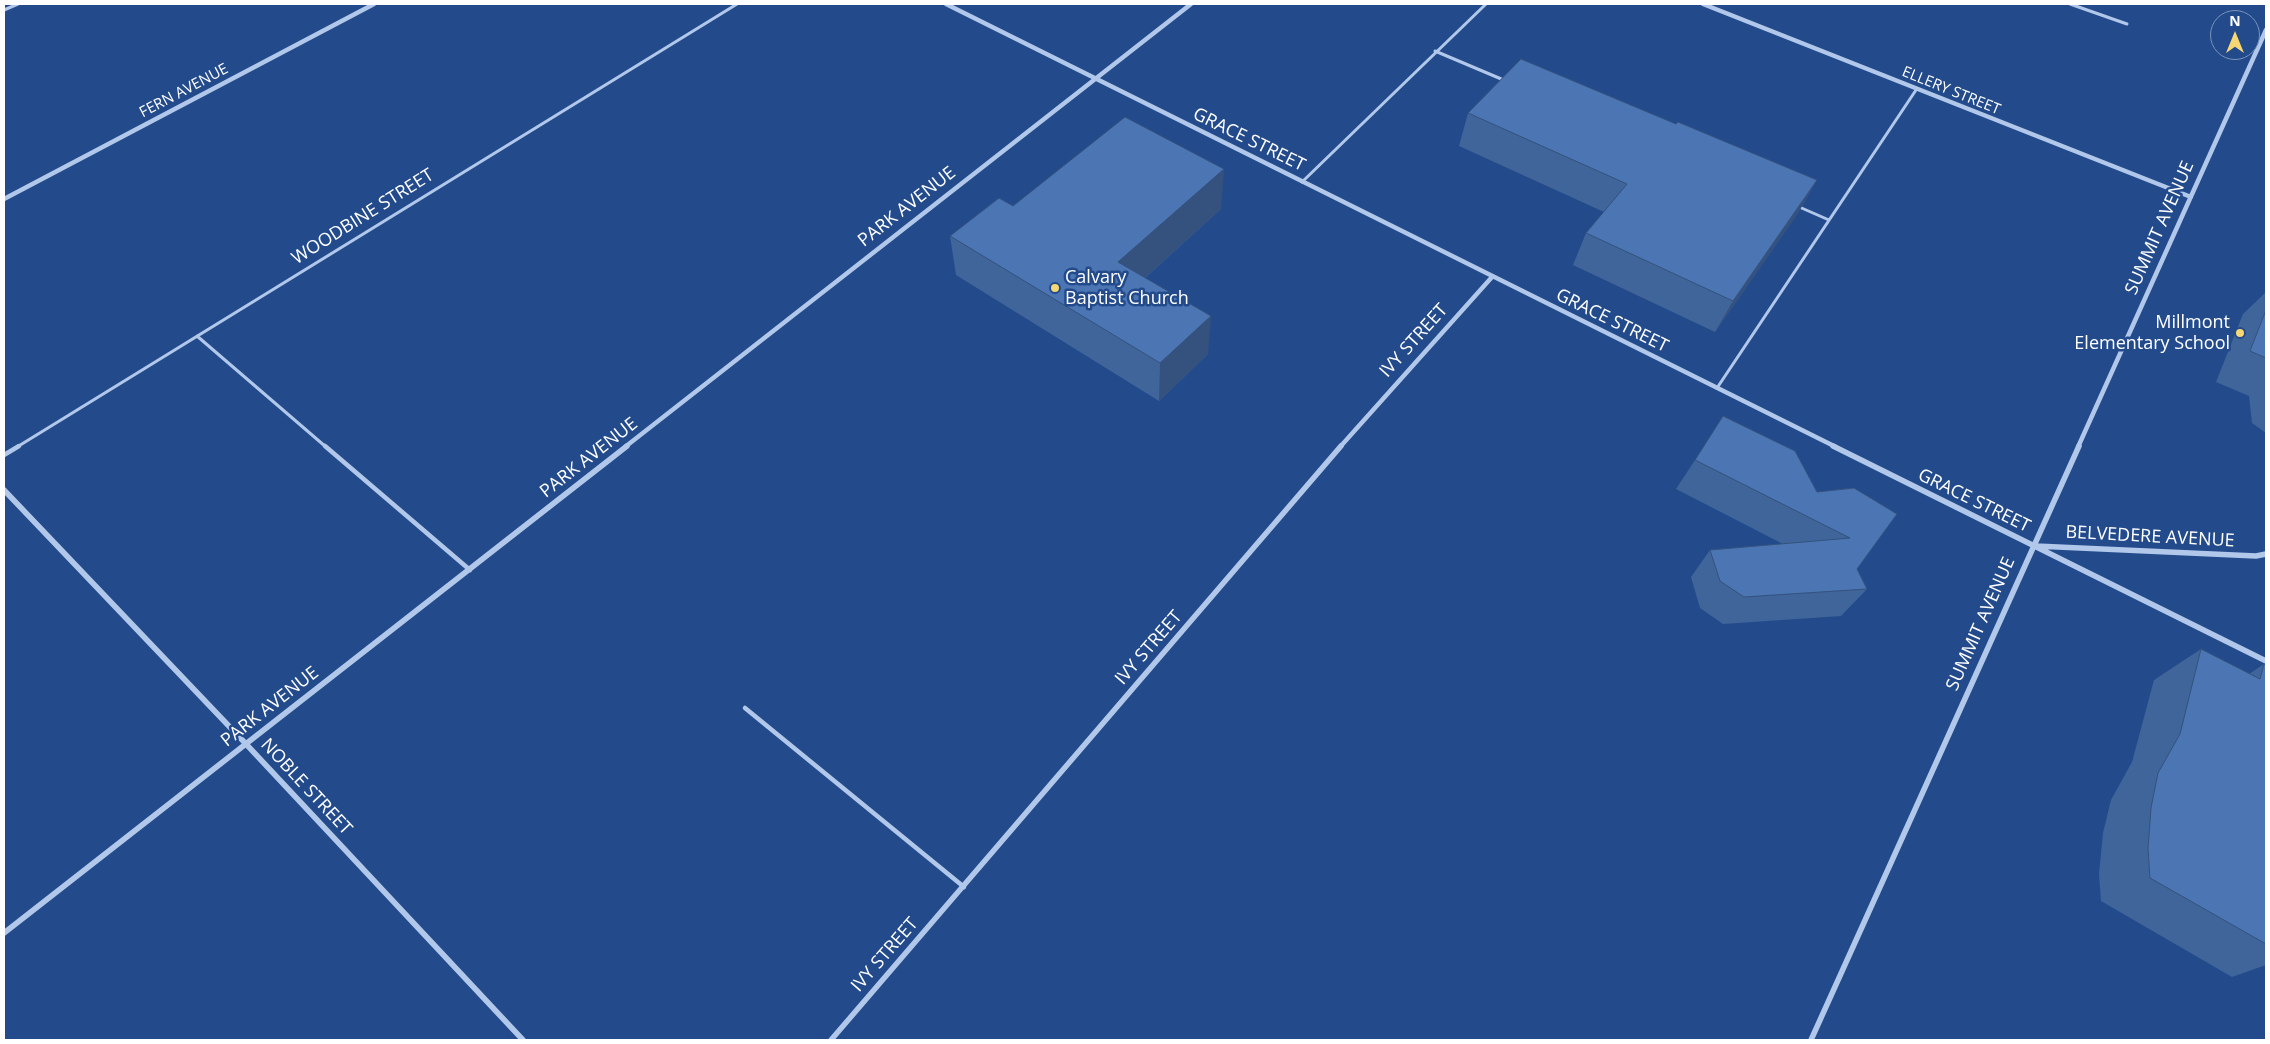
<!DOCTYPE html>
<html>
<head>
<meta charset="utf-8">
<style>
  body { margin:0 }
  #map { position:relative; width:2270px; height:1044px; overflow:hidden; background:#234b8c; font-family:"Open Sans",sans-serif }
  canvas { display:block }
  .frame { position:absolute; inset:0; border:5px solid #fff; pointer-events:none }
  .north { position:absolute; left:2210px; top:10px; width:50px; height:50px; box-sizing:border-box; background:#234b8c; border:1px solid #7b93ba; border-radius:50%; rotate:0deg; font-size:14px; font-weight:700; line-height:20px; text-align:center; color:#fff }
  .north::after { content:''; display:block; margin:auto; width:18px; height:22px; background:#f6d773; clip-path:polygon(50% 0,100% 100%,50% 72%,0 100%) }
</style>
</head>
<body>
<div id="map">
<canvas width="2270" height="1044"></canvas>
<div class="frame"></div>
<div class="north">N</div>
</div>
<script>
const context = document.querySelector('canvas').getContext('2d');
context.lineJoin = 'round';
const toPath = rows => new Path2D(rows.map(r => 'M' + r).join(''));
function stroke(path, color, width, dash) { context.strokeStyle = color; context.lineWidth = width; context.lineCap = dash ? 'butt' : 'round'; context.setLineDash(dash || []); context.stroke(path); }
function fill(path, color) { context.fillStyle = color; context.fill(path, 'evenodd'); }
function write(font, color, halo, rows, align = 'center') {
  context.font = font + ' "Open Sans",sans-serif'; context.lineWidth = 5; context.setLineDash([]); context.textBaseline = 'middle'; context.strokeStyle = halo; context.fillStyle = color; for (const [text, x, y, turn = 0] of rows) {
    context.save(); context.translate(x, y); context.rotate((+turn || 0) * Math.PI / 180); context.textAlign = isNaN(turn) ? turn : align; if (halo) context.strokeText(text, 0, 0); context.fillText(text, 0, 0); context.restore();
  }
}
stroke(toPath([
  [2070,4,2127,24],
  [4,10,18,4],
  [1435,51,1506,81],
  [1302,182,1486,4],
  [1797,206,1829,220],
  [197,336,326,447],
  [1717,388,1916,90],
  [17,447,737,4]
]), '#b1c8eb', 3);
stroke(toPath([
  [325,446,470,570],
  [4,455,19,446],
  [745,708,964,887]
]), '#b1c8eb', 4.5);
stroke(toPath([
  [946,4,1836,447],
  [1703,4,2191,197],
  [4,199,374,4],
  [625,447,1191,4],
  [1340,447,1492,277],
  [2078,447,2266,30]
]), '#b1c8eb', 4.5);
stroke(toPath([
  [1833,446,2266,661],
  [4,490,246,744,523,1040],
  [2036,546,2256,556,2266,554],
  [4,933,627,446],
  [831,1040,1341,446],
  [1811,1040,2079,446]
]), '#b1c8eb', 5.5);
fill(toPath([
  [1468,113,1676,124,1817,180,1798,213,1715,332,1573,265,1586,233,1604,212,1459,146],
  [1013,206,1221,209,1145,278,1208,354,1159,401,956,275,950,236],
  [2266,292,2266,433,2252,423,2249,396,2216,382,2243,314],
  [1695,460,1817,492,1854,488,1857,569,1867,589,1841,616,1723,624,1700,608,1691,577,1710,550,1783,544,1676,489],
  [2201,649,2249,674,2264,664,2266,665,2266,965,2232,977,2101,901,2099,874,2103,833,2111,800,2132,762,2154,680]
]), '#40659a');
fill(toPath([
  [1224,169,1221,209,1119,301,1118,262],
  [1817,180,1798,213,1715,332,1733,301],
  [1211,316,1208,354,1159,401,1160,363]
]), '#34527d');
const building = toPath([
  [1521,59,1676,124,1678,122,1817,180,1733,301,1586,233,1627,184,1468,113,1521,59],
  [1125,117,1224,169,1118,262,1211,316,1160,363,950,236,999,198,1013,206,1125,117],
  [2266,310,2266,358,2250,351,2266,310],
  [1723,416,1795,451,1817,492,1854,488,1897,514,1857,569,1867,589,1744,597,1720,581,1710,550,1850,538,1695,460,1723,416],
  [2201,649,2260,679,2264,664,2266,665,2266,944,2150,878,2148,849,2151,808,2158,773,2180,734,2201,649]
]);
fill(building, '#4b75b3');
stroke(building, '#34527d', 1);
for (const [x, y, r, color] of [
  [1055,288,5,"#f6d773"],
  [2240,333,5,"#f6d773"]
]) { const dot = new Path2D(); dot.arc(x, y, r, 0, 2 * Math.PI); context.fillStyle = color; context.fill(dot); stroke(dot, '#234b8c', 2); }
write('15px', '#fff', '#234b8c', [
  ["FERN AVENUE",184,91,-28],
  ["ELLERY STREET",1951,91,22]
]);
write('18px', '#fff', '#234b8c', [
  ["GRACE STREET",1249,140,26],
  ["PARK AVENUE",907,207,-38],
  ["WOODBINE STREET",363,217,-32],
  ["SUMMIT AVENUE",2160,228,-66],
  ["GRACE STREET",1612,321,26],
  ["IVY STREET",1414,341,-48],
  ["PARK AVENUE",589,458,-38],
  ["GRACE STREET",1974,501,26],
  ["BELVEDERE AVENUE",2150,537,3],
  ["SUMMIT AVENUE",1981,624,-66],
  ["IVY STREET",1149,648,-49],
  ["PARK AVENUE",270,707,-38],
  ["NOBLE STREET",306,787,47],
  ["IVY STREET",885,955,-49]
]);
write('18px', '#fff', '#234b8c', [
  ["Calvary",1065,278],
  ["Baptist Church",1065,299],
  ["Millmont",2230,323,"right"],
  ["Elementary School",2230,344,"right"]
], 'left');
</script>
</body>
</html>
